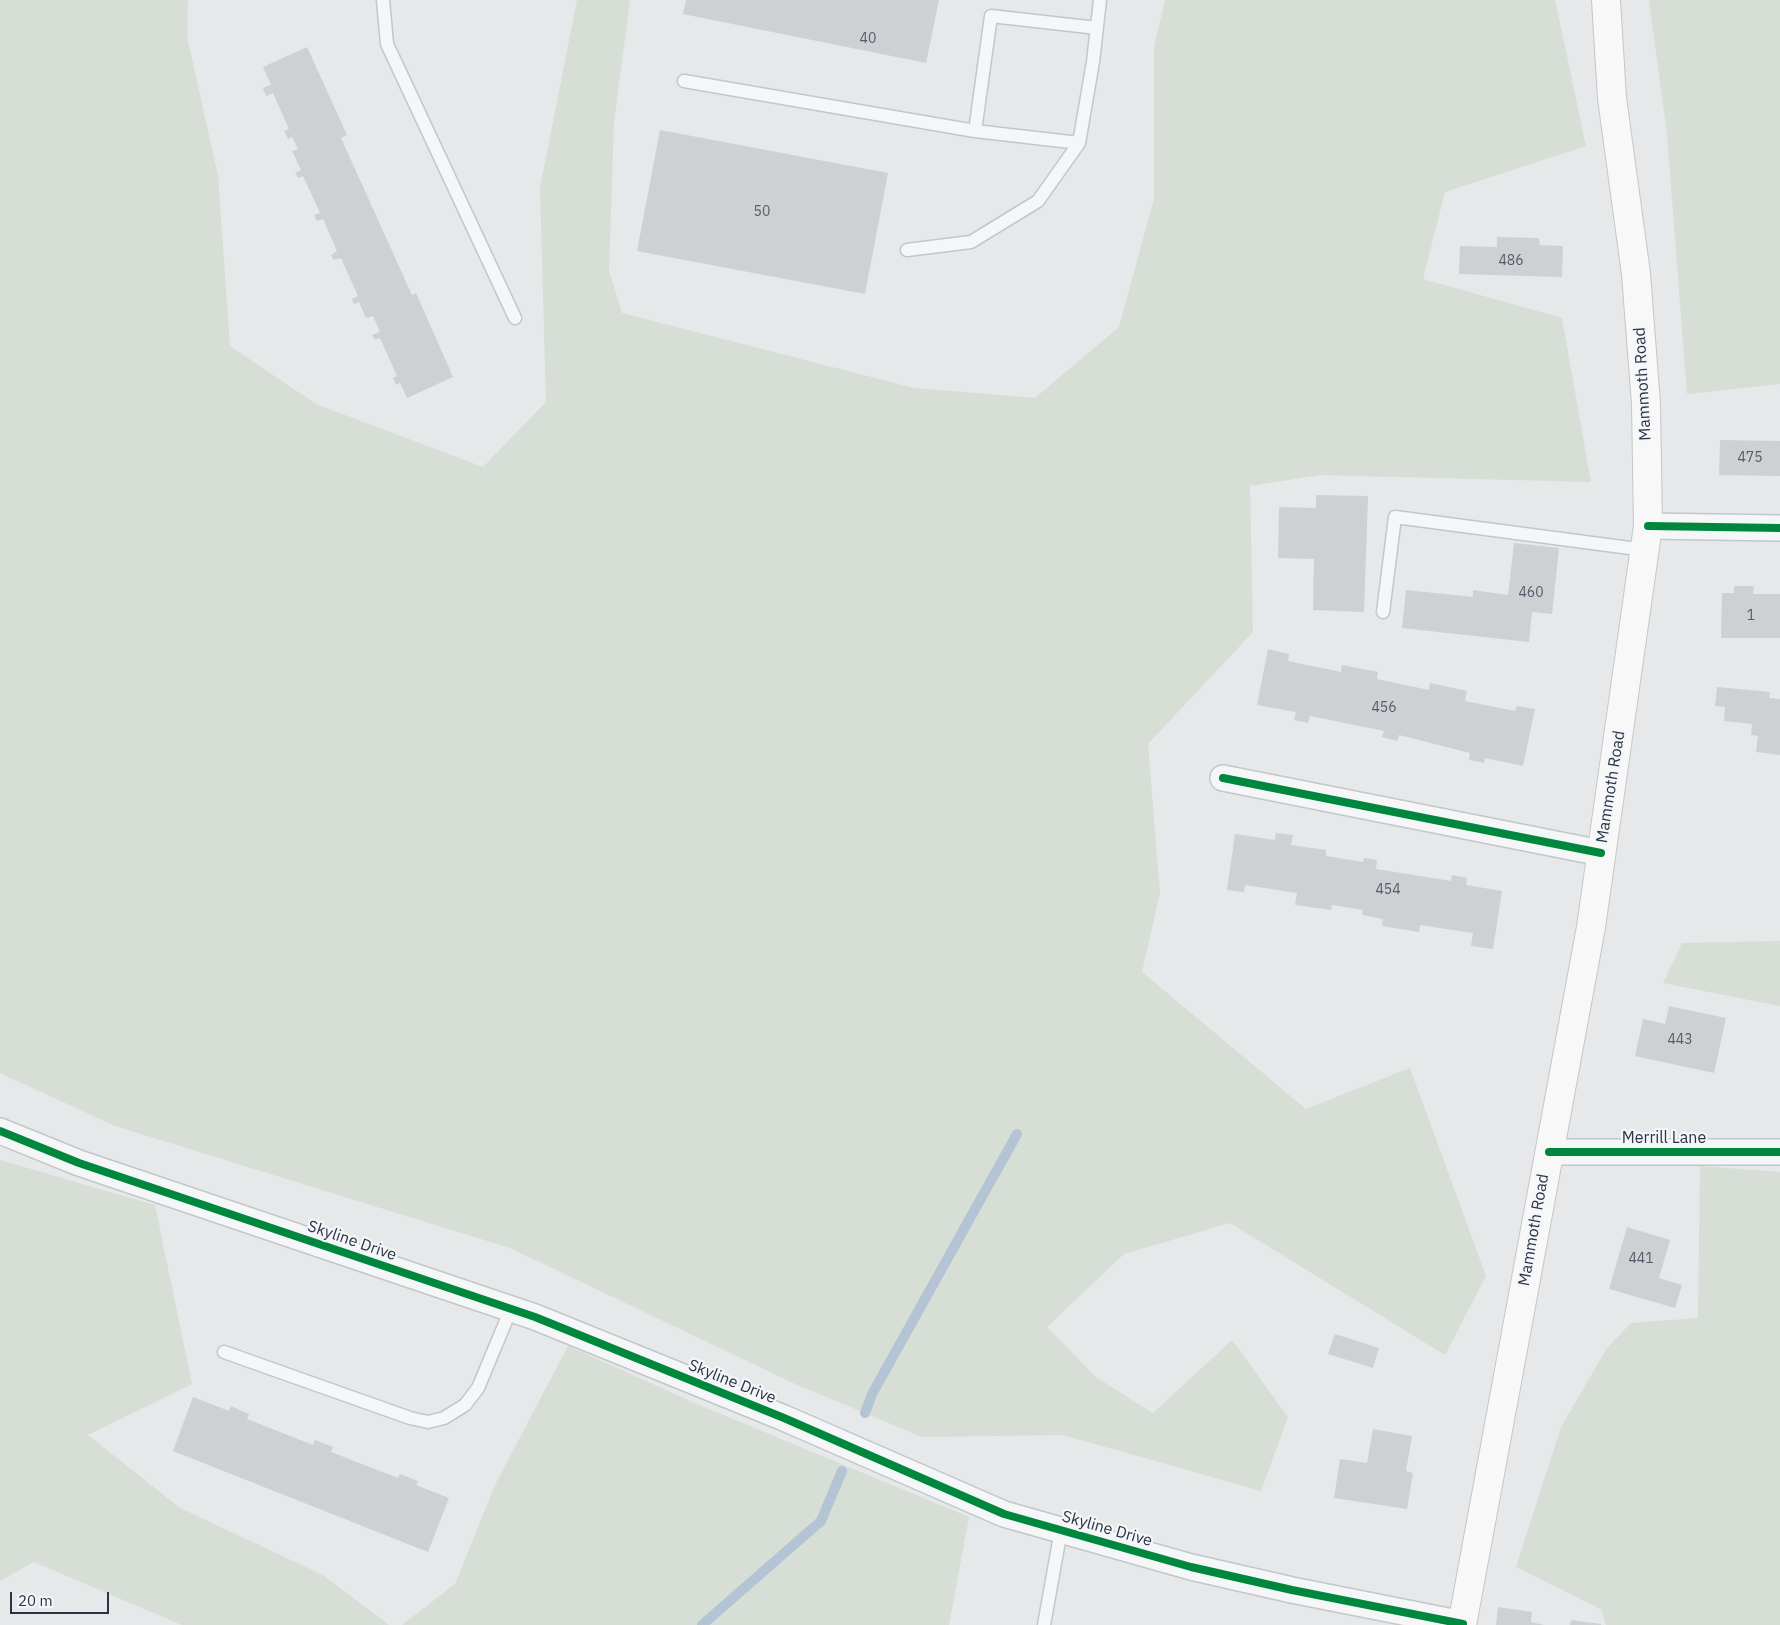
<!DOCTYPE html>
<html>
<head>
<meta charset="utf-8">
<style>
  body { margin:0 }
  #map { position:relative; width:1780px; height:1625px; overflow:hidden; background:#e6e8ea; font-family:"IBM Plex Sans",sans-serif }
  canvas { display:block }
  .scale { position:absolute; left:10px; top:1592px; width:99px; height:22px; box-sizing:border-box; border:2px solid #2b3445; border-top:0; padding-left:6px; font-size:15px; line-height:18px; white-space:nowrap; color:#2b3445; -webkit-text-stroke:4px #f4f6f9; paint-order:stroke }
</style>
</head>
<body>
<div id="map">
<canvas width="1780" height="1625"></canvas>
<div class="scale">20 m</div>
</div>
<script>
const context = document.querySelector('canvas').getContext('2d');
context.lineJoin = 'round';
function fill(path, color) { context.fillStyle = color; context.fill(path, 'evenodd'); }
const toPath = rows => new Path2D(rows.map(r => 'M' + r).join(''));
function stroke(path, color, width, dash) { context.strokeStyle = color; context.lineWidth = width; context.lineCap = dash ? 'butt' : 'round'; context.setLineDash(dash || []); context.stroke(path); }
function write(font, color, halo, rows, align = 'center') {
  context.font = font + ' "IBM Plex Sans",sans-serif'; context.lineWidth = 4.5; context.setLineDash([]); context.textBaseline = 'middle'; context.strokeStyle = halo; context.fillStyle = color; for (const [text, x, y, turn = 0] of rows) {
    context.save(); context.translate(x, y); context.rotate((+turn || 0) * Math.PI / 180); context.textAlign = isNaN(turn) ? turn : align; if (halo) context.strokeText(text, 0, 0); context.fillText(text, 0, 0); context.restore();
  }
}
fill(toPath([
  [0,0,188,0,187,36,218,176,230,346,316,404,483,467,546,402,540,188,577,0,630,0,614,122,609,270,622,313,914,388,1035,398,1119,327,1154,199,1154,48,1165,0,1555,0,1586,146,1445,192,1423,279,1562,318,1591,482,1320,475,1250,486,1253,632,1148,744,1160,893,1142,972,1306,1109,1410,1068,1486,1276,1445,1355,1230,1223,1124,1254,1047,1327,1096,1377,1153,1413,1232,1340,1288,1417,1261,1491,1063,1435,922,1437,793,1383,510,1248,115,1126,0,1073],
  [1649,0,1780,0,1780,384,1687,394,1667,134],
  [1780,941,1780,1006,1663,983,1682,943],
  [0,1160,155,1205,192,1384,88,1435,180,1508,323,1575,389,1625,182,1625,34,1562,0,1581],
  [1700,1166,1780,1172,1780,1625,1606,1625,1601,1609,1516,1567,1561,1427,1607,1348,1631,1323,1698,1318],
  [568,1346,697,1404,969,1517,949,1625,402,1625,455,1584,496,1483]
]), '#d6ded6');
stroke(toPath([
  [865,1413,872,1394,1017,1134],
  [702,1625,821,1521,842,1471]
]), '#b4c4d5', 10);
fill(toPath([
  [686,0,939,0,926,63,683,14],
  [307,47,347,135,341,138,412,295,416,293,453,377,407,398,400,383,396,385,393,378,397,376,380,338,375,340,372,335,380,332,373,316,366,318,359,302,354,304,352,299,358,296,341,258,334,260,331,255,337,251,323,219,317,221,314,215,320,213,303,176,298,178,295,173,301,170,292,151,298,149,292,137,288,139,284,131,289,129,273,93,266,96,263,88,271,85,263,67],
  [660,130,888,173,865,294,637,251],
  [1497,237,1539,238,1540,245,1563,246,1562,277,1459,274,1460,246,1497,247],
  [1720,440,1780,441,1780,476,1719,475],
  [1316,495,1368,496,1364,612,1313,610,1314,559,1278,558,1279,507,1316,508],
  [1514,543,1559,548,1552,614,1532,612,1529,642,1402,628,1406,590,1473,597,1473,590,1508,595],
  [1734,586,1754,586,1753,594,1780,594,1780,638,1721,638,1722,593,1734,593],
  [1268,649,1289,654,1288,661,1341,672,1342,665,1378,672,1377,679,1429,690,1430,683,1467,691,1465,701,1515,711,1517,706,1535,709,1523,766,1485,758,1484,763,1469,760,1470,753,1399,735,1397,741,1382,737,1384,731,1310,716,1308,723,1294,720,1296,712,1257,705],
  [1717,687,1770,692,1769,698,1780,699,1780,755,1756,752,1758,736,1751,735,1752,724,1724,721,1725,707,1715,706],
  [1276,833,1293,835,1291,845,1326,850,1326,856,1363,862,1364,858,1377,860,1376,869,1451,881,1452,875,1467,878,1466,885,1502,891,1493,949,1471,946,1473,933,1420,925,1419,932,1382,926,1383,919,1362,915,1363,910,1332,905,1331,910,1295,905,1297,893,1245,885,1244,892,1227,890,1235,834,1275,840],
  [1669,1006,1726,1018,1714,1073,1635,1056,1643,1019,1665,1024],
  [1627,1227,1670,1240,1659,1278,1682,1285,1675,1308,1609,1289],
  [1335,1334,1379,1348,1373,1368,1328,1354],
  [193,1397,229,1411,231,1406,249,1414,247,1419,313,1445,315,1440,333,1447,331,1452,398,1478,400,1474,418,1481,416,1485,449,1498,428,1552,173,1451],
  [1373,1429,1412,1436,1406,1471,1413,1473,1407,1509,1334,1498,1340,1459,1367,1463],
  [1498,1607,1532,1612,1531,1622,1544,1625,1496,1625],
  [1571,1620,1601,1624,1601,1625,1570,1625]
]), '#ced0d3');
const lane = toPath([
  [383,0,387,44,515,318],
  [684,81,975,131,1079,143],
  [975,131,991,16,1097,28],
  [907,250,971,242,1038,201,1079,143,1093,62,1100,0],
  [1383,612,1395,517,1645,550],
  [224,1352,410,1418,428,1422,444,1418,465,1405,478,1388,511,1309],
  [1044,1625,1061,1530]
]);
const street = toPath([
  [1648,526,1780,528],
  [1223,778,1601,853],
  [0,1131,79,1163,535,1317,784,1418,1004,1514,1191,1567,1292,1590,1463,1624],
  [1549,1152,1780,1152]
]);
const secondary = toPath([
  [1462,1625,1591,927,1648,526,1646,404,1636,274,1612,98,1606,0]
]);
stroke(lane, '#c4c6c8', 15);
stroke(street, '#c4c6c8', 28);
stroke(secondary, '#c4c6c8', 30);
stroke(lane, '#f5f6f7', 12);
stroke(street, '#f5f6f7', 25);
stroke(secondary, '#f8f8f8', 28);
stroke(toPath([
  [1648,526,1780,528],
  [1223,778,1601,853],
  [0,1131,79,1163,535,1317,784,1418,1004,1514,1191,1567,1292,1590,1463,1624],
  [1549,1152,1780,1152]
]), '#00873e', 8);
write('14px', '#545c69', null, [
  ["40",868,39],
  ["50",762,212],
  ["486",1511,261],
  ["475",1750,458],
  ["460",1531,593],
  ["1",1751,616],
  ["456",1384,708],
  ["454",1388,890],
  ["443",1680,1040],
  ["441",1641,1259]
]);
write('16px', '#2b3445', '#f4f6f9', [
  ["Mammoth Road",1643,384,-93],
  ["Mammoth Road",1611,787,-81],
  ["Merrill Lane",1664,1138],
  ["Mammoth Road",1534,1230,-80],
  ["Skyline Drive",352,1241,19],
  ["Skyline Drive",732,1382,22],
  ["Skyline Drive",1107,1529,16]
]);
</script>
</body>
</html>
